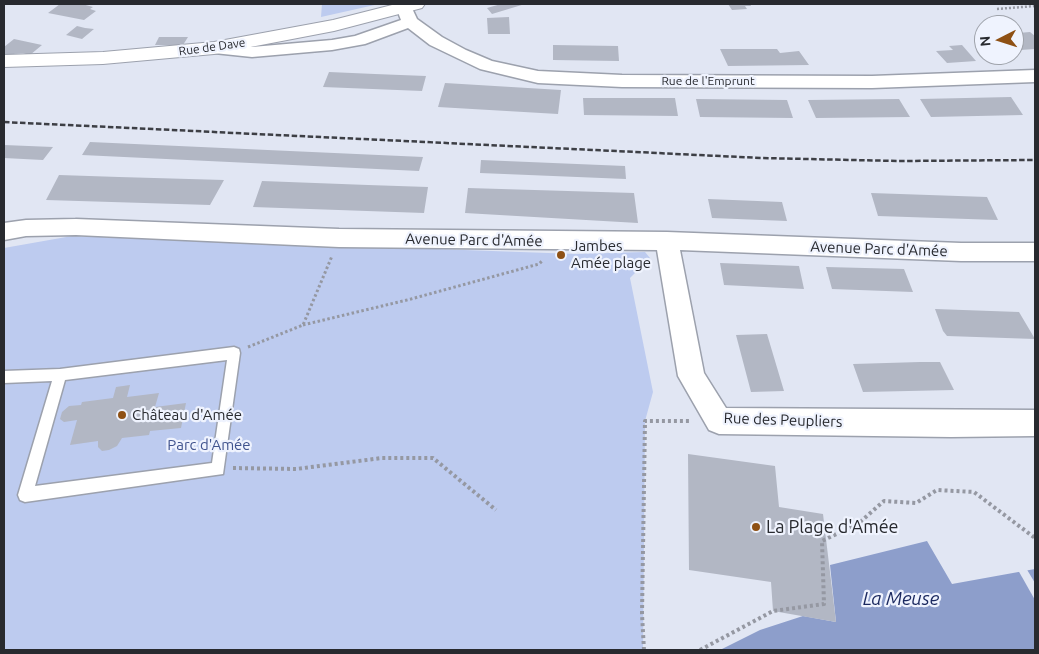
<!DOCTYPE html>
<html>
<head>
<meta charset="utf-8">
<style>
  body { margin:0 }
  #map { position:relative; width:1039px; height:654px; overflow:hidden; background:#e1e6f3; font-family:Ubuntu,sans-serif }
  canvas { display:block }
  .frame { position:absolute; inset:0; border:5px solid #282a2f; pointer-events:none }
  .north { position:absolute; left:974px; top:15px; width:50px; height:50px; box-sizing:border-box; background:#eff3fe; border:1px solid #9fa3ab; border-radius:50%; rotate:265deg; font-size:14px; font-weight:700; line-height:20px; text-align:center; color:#282a2f }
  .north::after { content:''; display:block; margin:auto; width:18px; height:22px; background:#8e5014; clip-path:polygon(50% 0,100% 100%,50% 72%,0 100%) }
</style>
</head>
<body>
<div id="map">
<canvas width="1039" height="654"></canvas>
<div class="frame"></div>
<div class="north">N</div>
</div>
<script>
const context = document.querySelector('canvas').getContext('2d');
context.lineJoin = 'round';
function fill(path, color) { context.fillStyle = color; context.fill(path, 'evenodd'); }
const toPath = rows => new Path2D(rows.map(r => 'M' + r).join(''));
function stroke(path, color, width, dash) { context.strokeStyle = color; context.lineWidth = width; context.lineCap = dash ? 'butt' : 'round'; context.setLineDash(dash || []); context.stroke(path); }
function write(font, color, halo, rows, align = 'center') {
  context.font = font + ' Ubuntu,sans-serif'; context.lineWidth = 4.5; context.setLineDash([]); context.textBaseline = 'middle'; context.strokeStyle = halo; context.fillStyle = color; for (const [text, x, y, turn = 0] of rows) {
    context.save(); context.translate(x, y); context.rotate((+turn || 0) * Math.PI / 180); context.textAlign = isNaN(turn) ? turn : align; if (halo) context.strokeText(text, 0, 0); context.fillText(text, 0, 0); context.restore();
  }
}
fill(toPath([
  [322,4,379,4,321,17],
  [72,236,576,254,645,252,650,258,630,278,653,392,645,421,643,649,640,650,4,650,4,248]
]), '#bdcbef');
fill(toPath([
  [927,541,952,584,1035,569,1035,650,720,650,760,630,803,616,836,622,830,565]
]), '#8d9ecb');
fill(toPath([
  [1026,568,1035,583,1035,600,1018,570]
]), '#e1e6f3');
fill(toPath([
  [60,4,82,4,93,7,90,9,96,11,84,20,48,13],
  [501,4,525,4,492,14,487,8],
  [728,4,750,4,751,6,745,6,747,9,732,10],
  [509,17,510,34,488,34,487,18],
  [77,26,85,28,94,29,82,39,66,35],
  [1030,32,1035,36,1035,49,1020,50,1014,44,1014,37,1020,36,1018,33],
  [159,37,188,37,183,45,155,45],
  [14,39,42,45,30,55,23,53,4,55,4,47],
  [553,45,618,46,619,61,553,60],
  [962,45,976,61,947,63,936,51,953,50,949,46],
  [720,49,777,49,780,53,799,51,809,65,728,66],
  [329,72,375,74,426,76,422,91,323,87],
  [445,83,561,90,558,114,438,107],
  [1011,97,1023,115,931,117,920,99],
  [583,98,675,98,678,116,584,115],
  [696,99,787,100,793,118,700,117],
  [899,99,910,117,816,118,808,100],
  [90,142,423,157,419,171,82,155],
  [4,145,53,147,43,160,4,158],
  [481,160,625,166,626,179,480,173],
  [59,175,119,177,224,180,210,205,46,200],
  [262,181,368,185,428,187,424,213,253,207],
  [468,188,634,193,638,223,465,213],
  [871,193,987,197,998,220,878,216],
  [708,199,782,202,787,221,712,218],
  [720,263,799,266,804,289,724,285],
  [826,267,904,269,913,292,832,289],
  [935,309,1019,312,1035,339,947,336,943,331],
  [767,334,784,391,751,392,736,335],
  [920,362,940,362,954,390,863,392,853,364],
  [130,385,127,397,159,393,155,407,186,403,181,428,150,431,149,435,122,438,117,446,109,450,102,451,98,447,98,441,70,445,77,420,64,422,60,419,62,412,69,406,81,405,82,402,113,398,116,387],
  [688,454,775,466,779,507,823,514,836,622,773,611,771,582,689,570]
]), '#b2b7c4');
const lane = toPath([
  [234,347,239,349,240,353,223,474,25,502,20,500,18,495,52,381,4,383,4,371,60,369,234,347],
  [227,360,212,463,35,486,65,380,227,360]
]);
const street = toPath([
  [398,4,410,4,417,19,442,37,466,50,492,61,538,71,622,75,872,76,1035,70,1035,82,872,88,622,87,538,83,480,69,430,45,408,28,365,44,332,50,252,57,214,53,208,52,205,48,208,44,214,43,252,47,332,40,355,36,401,20,396,7,398,4],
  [76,219,339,229,667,232,961,243,1035,243,1035,261,961,261,680,250,704,373,726,408,1035,410,1035,436,951,437,719,434,709,430,678,376,657,250,339,247,76,235,26,236,4,240,4,223,26,220,76,219]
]);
const secondary = toPath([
  [396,4,425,4,422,8,334,31,214,54,103,64,4,67,4,55,103,52,214,42,333,20,396,4]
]);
stroke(lane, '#9ca1ad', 3);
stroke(street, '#9ca1ad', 3);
stroke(secondary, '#9ca1ad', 2);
stroke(toPath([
  [997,9,1035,6]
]), '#9598a2', 2.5, [2, 2]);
stroke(toPath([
  [303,325,411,299,539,264,543,260],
  [248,347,303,325,332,256]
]), '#9598a2', 3, [2.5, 2.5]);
stroke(toPath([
  [233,468,296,469,382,458,433,458,496,510],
  [644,650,642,614,645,421,691,421],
  [700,650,773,611,824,604,822,541,859,523,884,501,916,503,937,490,974,492,1035,538]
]), '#9598a2', 4, [3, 3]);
fill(lane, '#fff');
fill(street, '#fff');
fill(secondary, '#fff');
stroke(toPath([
  [4,122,762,158,898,161,1035,160]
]), '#3d3f45', 2.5, [5.5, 2.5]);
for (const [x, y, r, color] of [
  [561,255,5,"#8e5014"],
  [122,415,5,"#8e5014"],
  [756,527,5,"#8e5014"]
]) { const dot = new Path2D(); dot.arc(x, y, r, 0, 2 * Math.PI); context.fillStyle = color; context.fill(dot); stroke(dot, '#eff3fe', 2); }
write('12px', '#282a2f', '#eff3fe', [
  ["Rue de Dave",212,47,-8],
  ["Rue de l'Emprunt",708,81]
]);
write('15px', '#282a2f', '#eff3fe', [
  ["Avenue Parc d'Amée",474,240,1],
  ["Avenue Parc d'Amée",879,249,2],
  ["Rue des Peupliers",783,420,2]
]);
write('15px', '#282a2f', '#eff3fe', [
  ["Jambes",571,246],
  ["Amée plage",571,263],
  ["Château d'Amée",132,415]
], 'left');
write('15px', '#40538e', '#eff3fe', [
  ["Parc d'Amée",209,445]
]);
write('18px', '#282a2f', '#eff3fe', [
  ["La Plage d'Amée",766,527]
], 'left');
write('italic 19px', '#1a285f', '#eff3fe', [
  ["La Meuse",901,599]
]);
</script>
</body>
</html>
